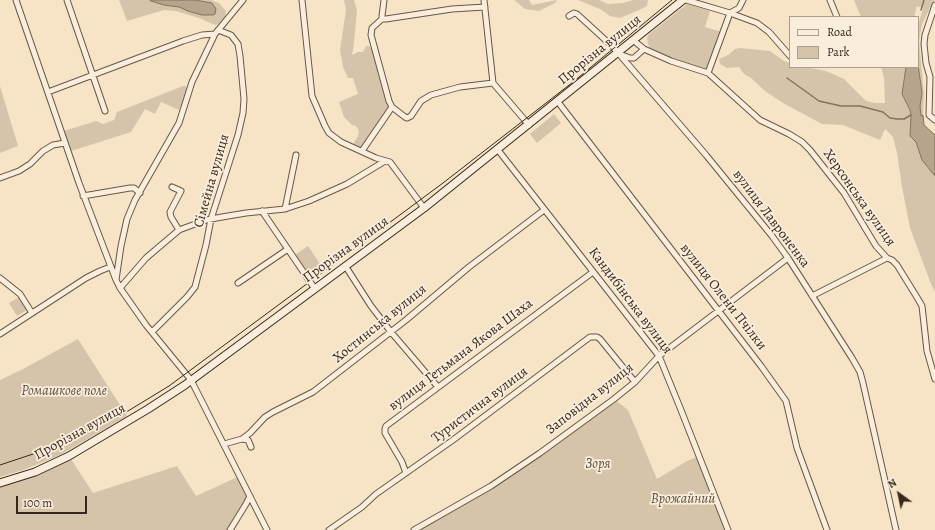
<!DOCTYPE html>
<html>
<head>
<meta charset="utf-8">
<style>
  body { margin:0 }
  #map { position:relative; width:935px; height:530px; overflow:hidden; background:#f7e4c7; font-family:Alegreya,serif }
  canvas { display:block }
  .legend { position:absolute; left:789px; top:16px; width:130px; height:52px; box-sizing:border-box; background:#faeddb; border:1px solid #ac9e8f; margin:0; padding:5px 7px; list-style:none; font-size:12px; color:#37281c }
  .legend li { display:flex; align-items:center; gap:8px; height:20px }
  .legend b { width:20px; border:1px solid #ac9e8f }
  .north { position:absolute; left:879px; top:474px; width:40px; height:40px; -webkit-text-stroke:3px #faeddb; paint-order:stroke; rotate:327deg; font-size:11px; font-weight:700; line-height:16px; text-align:center; color:#37281c }
  .north::after { content:''; display:block; margin:auto; width:14px; height:18px; background:#37281c; clip-path:polygon(50% 0,100% 100%,50% 72%,0 100%) }
  .scale { position:absolute; left:16px; top:496px; width:71px; height:18px; box-sizing:border-box; border:2px solid #37281c; border-top:0; padding-left:5px; font-size:12px; line-height:14px; white-space:nowrap; color:#37281c; -webkit-text-stroke:3px #faeddb; paint-order:stroke }
</style>
</head>
<body>
<div id="map">
<canvas width="935" height="530"></canvas>
<ul class="legend">
<li><b style="height:5px;background:#faeddb"></b>Road</li>
<li><b style="height:11px;background:#d6c4aa"></b>Park</li>
</ul>
<div class="north">N</div>
<div class="scale">100 m</div>
</div>
<script>
const context = document.querySelector('canvas').getContext('2d');
context.lineJoin = 'round';
function fill(path, color) { context.fillStyle = color; context.fill(path, 'evenodd'); }
const toPath = rows => new Path2D(rows.map(r => 'M' + r).join(''));
function stroke(path, color, width, dash) { context.strokeStyle = color; context.lineWidth = width; context.lineCap = dash ? 'butt' : 'round'; context.setLineDash(dash || []); context.stroke(path); }
function write(font, color, halo, rows, align = 'center') {
  context.font = font + ' Alegreya,serif'; context.lineWidth = 3.5; context.setLineDash([]); context.textBaseline = 'middle'; context.strokeStyle = halo; context.fillStyle = color; for (const [text, x, y, turn = 0] of rows) {
    context.save(); context.translate(x, y); context.rotate((+turn || 0) * Math.PI / 180); context.textAlign = isNaN(turn) ? turn : align; if (halo) context.strokeText(text, 0, 0); context.fillText(text, 0, 0); context.restore();
  }
}
fill(toPath([
  [119,0,211,0,219,3,226,11,225,17,219,24,215,25,199,18,176,11,164,10,127,21],
  [344,0,354,0,357,10,354,43,352,55,358,52,363,52,366,46,369,46,376,51,392,107,362,151,352,146,358,136,359,131,356,126,352,125,344,117,339,102,358,94,353,78,348,78,343,67,340,50,346,10],
  [514,0,529,0,532,5,557,0,555,3,539,11,525,9],
  [578,0,599,0,608,4,623,3,633,0,648,0,647,6,639,10,620,18,610,16,602,10],
  [854,0,934,0,922,24,919,41,924,94,923,115,921,116,920,106,922,93,918,64,918,26,923,8,917,6,914,17,861,17],
  [687,4,710,11,705,27,722,32,708,73,651,52,648,44,647,38,648,35],
  [740,48,770,51,784,61,790,63,790,67,806,67,826,71,844,79,866,101,875,103,885,103,884,78,881,67,906,67,902,94,910,110,911,116,910,136,916,142,922,160,935,176,935,292,931,284,910,228,902,187,897,153,893,137,885,129,880,140,843,125,822,124,783,103,765,91,751,78,744,74,739,67,727,68,720,64,719,59,728,55,735,49],
  [0,86,18,146,0,153],
  [183,86,186,86,187,91,179,110,161,102,155,114,145,109,131,132,68,152,61,132,96,121,103,124,114,120,117,112],
  [554,114,561,123,537,143,530,134],
  [308,246,323,268,309,279,293,256],
  [19,297,27,310,17,316,9,303],
  [78,339,127,416,60,455,23,470,0,477,0,380,23,369],
  [614,399,628,410,657,479,687,461,699,456,728,530,414,530,491,486],
  [69,456,93,493,177,466,196,496,240,476,250,496,230,530,0,530,0,483]
]), '#d6c4aa');
const water = toPath([
  [150,0,195,0,212,3,216,9,215,14,213,15,202,15,188,11,179,7,164,5,151,1,150,0],
  [918,64,922,93,920,106,921,116,923,115,924,125,935,135,935,176,922,160,916,142,910,136,911,116,910,110,902,94,906,67,918,67,918,64]
]);
fill(water, '#b6a48d');
stroke(water, '#837260', 1);
stroke(toPath([
  [921,10,924,0],
  [787,78,819,101,841,106,860,106,883,112,890,118,897,119,904,119,911,115]
]), '#837260', 1.5);
const street = toPath([
  [16,0,79,183,116,280],
  [67,0,105,111],
  [243,0,215,34,192,82,179,123,135,200,127,219,121,246,116,280,120,288,146,325,191,380,267,530],
  [302,0,312,96,325,126,329,133,341,142,376,158,390,162,424,208],
  [384,0,382,16,382,19,386,19,452,9,485,7],
  [484,0,493,83,529,125],
  [686,0,730,13,757,23,769,32,790,56],
  [830,0,837,17],
  [935,5,925,35,924,44,926,63,930,77,929,115,935,120],
  [569,16,574,13,577,14,613,47,706,155,772,236,788,258,852,358,860,372,863,383,896,530],
  [382,19,372,28,371,35,389,101,392,107,405,117,407,118,411,116,421,101,431,95,460,87,493,83],
  [633,40,644,49],
  [622,55,630,58,634,58,644,49,671,61,708,73,760,120,789,134,802,142,810,150,844,193,876,246,887,258,892,260,897,265,918,299,922,306,927,351,935,379],
  [708,73,730,13,739,8,743,0],
  [48,92,183,41,202,35,215,34],
  [558,102,761,366,786,401,797,448,827,530],
  [498,150,659,356,681,410,728,530],
  [362,151,392,107],
  [0,178,19,171,30,164,43,151,53,145,65,143],
  [172,187,181,191,170,212,171,217,179,230],
  [83,196,130,188,134,188,140,193],
  [285,209,296,155],
  [262,211,315,289],
  [346,267,371,306,391,332,438,387],
  [0,278,20,294,32,313],
  [238,283,288,249],
  [120,288,146,258,179,230,206,220,222,217,246,213,285,209,309,201,347,184,385,161],
  [812,296,887,258],
  [152,332,187,297,195,287,206,245,211,219,238,135,243,113,244,99,240,56,238,44,231,35,218,30],
  [0,334,86,278,100,271,110,267],
  [242,439,248,440,251,447],
  [224,444,242,439,250,433,265,417,273,412,313,392,406,320,469,267,544,210],
  [406,473,402,462,385,433,385,429,386,426,593,272],
  [230,530,246,504,250,496],
  [329,530,362,507,376,494,453,440,590,337,597,337,600,339,635,382],
  [414,530,491,486,540,453,614,399,635,382,659,356,788,258]
]);
const secondary = toPath([
  [0,483,35,472,69,456,148,409,185,385,424,208,683,0]
]);
stroke(street, '#675747', 7);
stroke(secondary, '#37281c', 9);
stroke(street, '#faeddb', 5);
stroke(secondary, '#faeddb', 7);
stroke(toPath([
  [0,465,39,452,70,439,128,411,169,386,443,183,573,82,672,0]
]), '#37281c', 1);
write('14px', '#37281c', '#faeddb', [
  ["Прорізна вулиця",600,50,-39],
  ["Сімейна вулиця",212,181,-74],
  ["Херсонська вулиця",859,198,55],
  ["вулиця Лавроненка",771,219,53],
  ["Прорізна вулиця",346,250,-36],
  ["вулиця Олени Пчілки",723,297,52],
  ["Кандибінська вулиця",630,301,53],
  ["Хостинська вулиця",380,324,-39],
  ["вулиця Гетьмана Якова Шаха",461,355,-37],
  ["Заповідна вулиця",590,399,-38],
  ["Туристична вулиця",480,405,-37],
  ["Прорізна вулиця",80,432,-29]
]);
write('italic 14px', '#5f4f40', '#faeddb', [
  ["Ромашкове поле",64,392],
  ["Зоря",598,465],
  ["Врожайний",683,500]
]);
</script>
</body>
</html>
